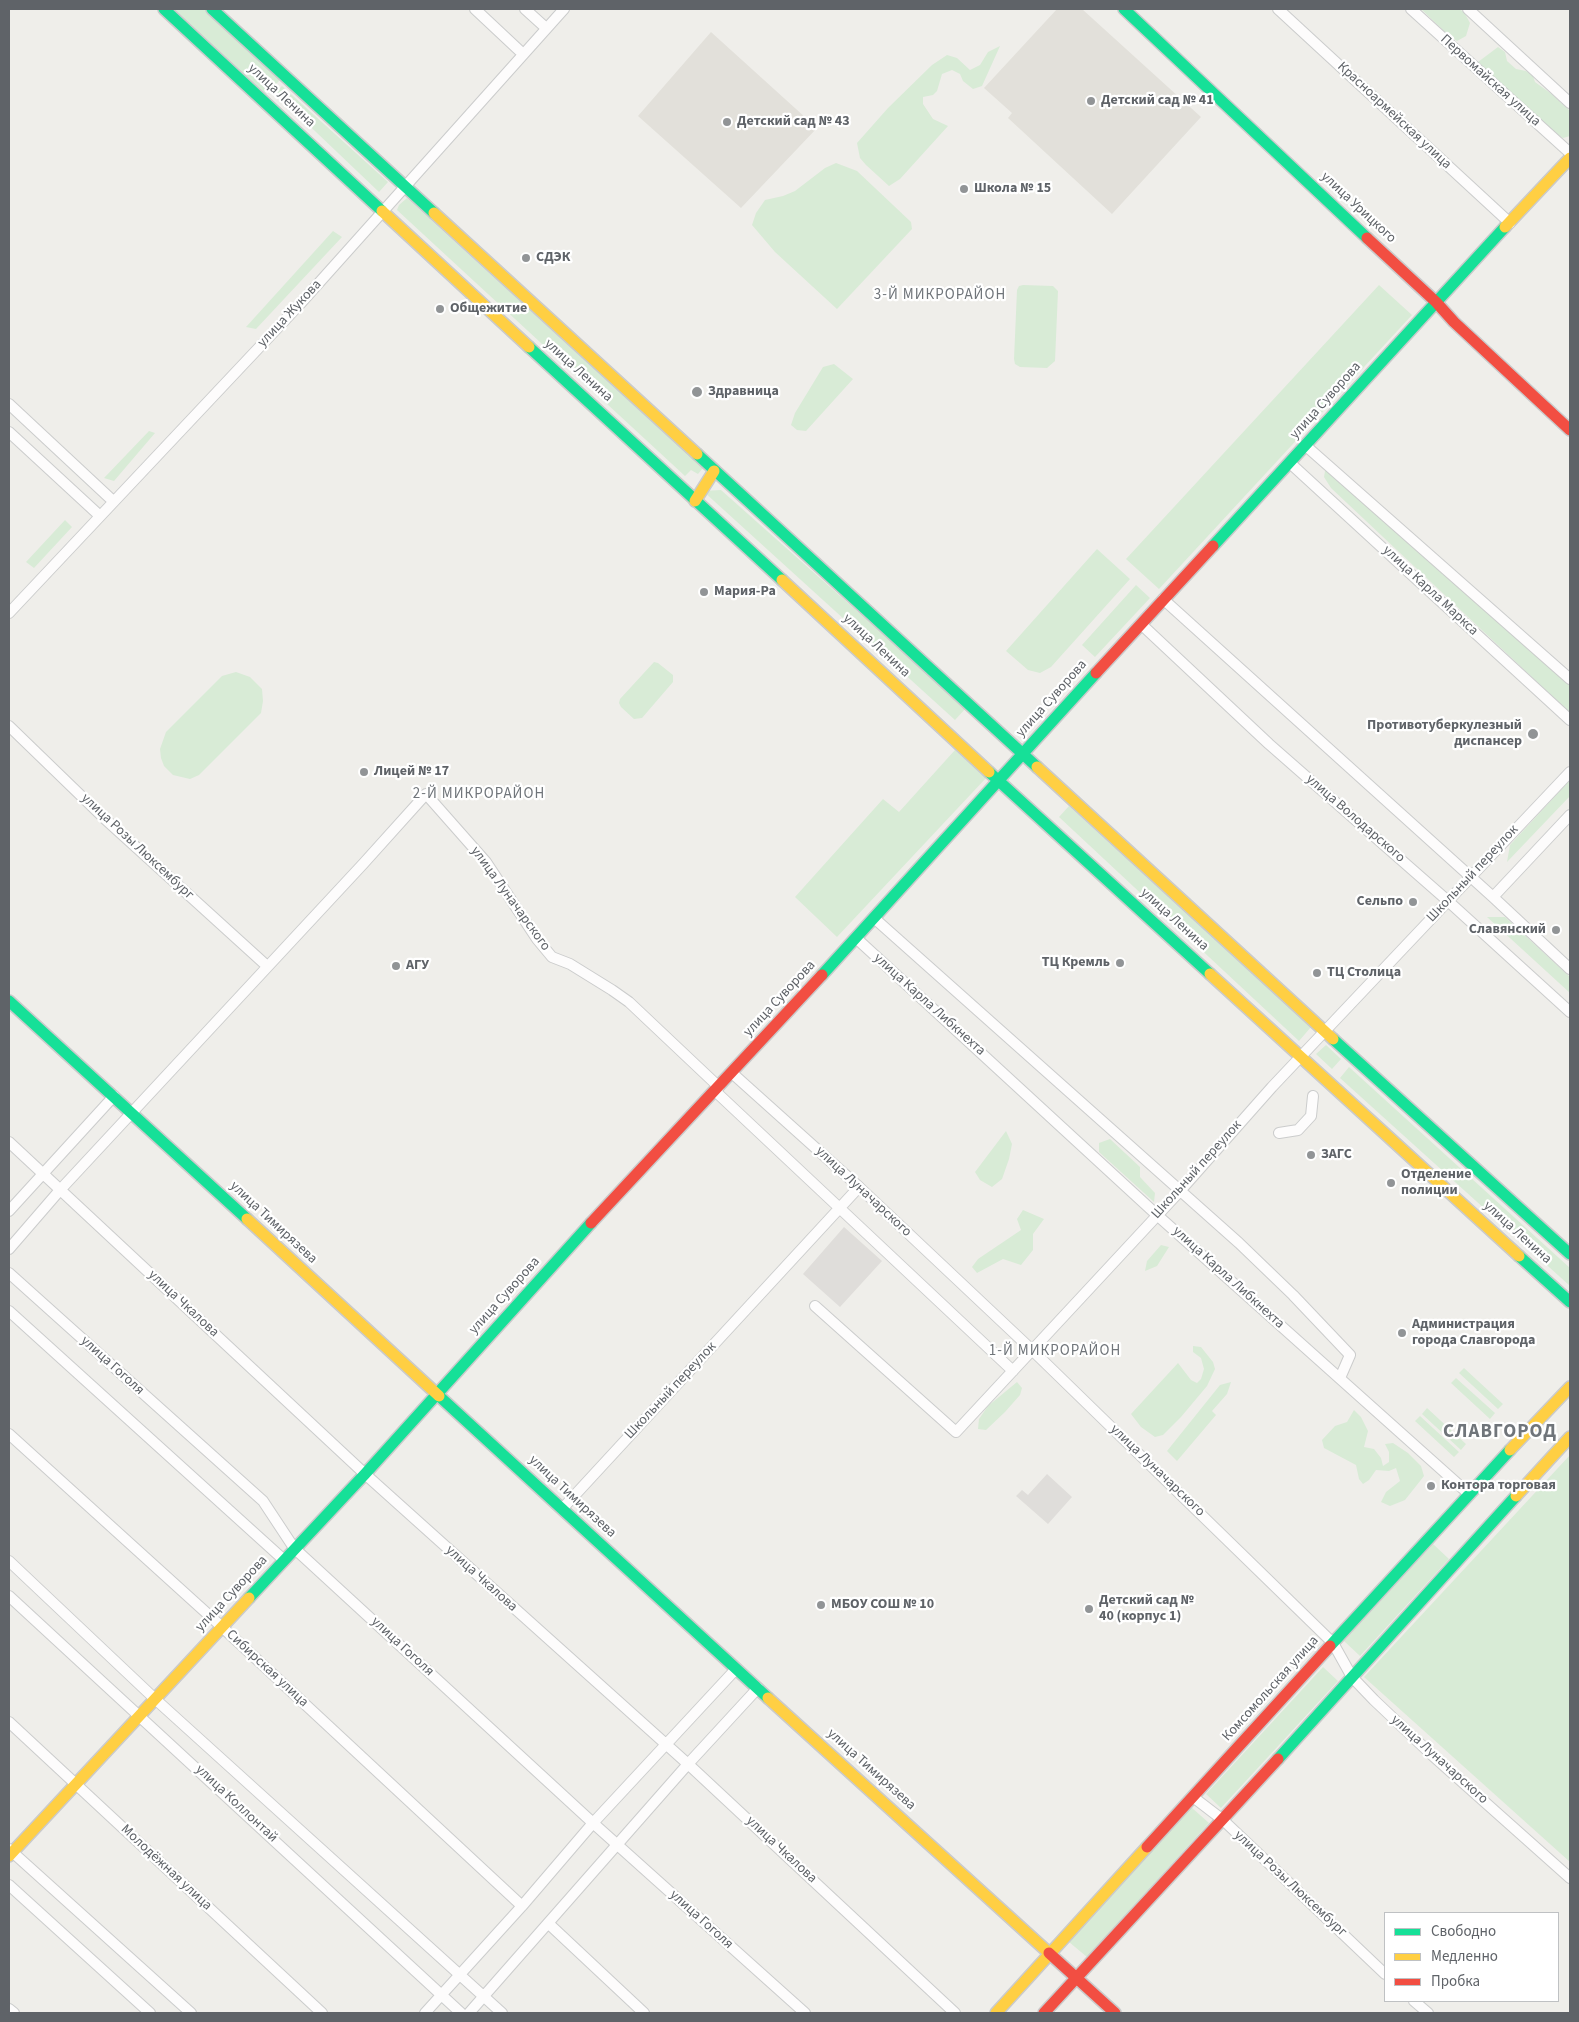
<!DOCTYPE html>
<html>
<head>
<meta charset="utf-8">
<style>
  body { margin:0 }
  #map { position:relative; width:1579px; height:2022px; overflow:hidden; background:#efeeea; font-family:"Source Sans 3",sans-serif }
  canvas { display:block }
  .frame { position:absolute; inset:0; border:10px solid #5f6368; pointer-events:none }
  .legend { position:absolute; left:1384px; top:1912px; width:175px; height:90px; box-sizing:border-box; background:#fff; border:1px solid #bfc1c3; margin:0; padding:6px 9px; list-style:none; font-size:15px; color:#5f6368 }
  .legend li { display:flex; align-items:center; gap:10px; height:25px }
  .legend b { width:25px; border:1px solid #bfc1c3 }
</style>
</head>
<body>
<div id="map">
<canvas width="1579" height="2022"></canvas>
<div class="frame"></div>
<ul class="legend">
<li><b style="height:6px;background:#16e098"></b>Свободно</li>
<li><b style="height:6px;background:#ffcf43"></b>Медленно</li>
<li><b style="height:6px;background:#f24e42"></b>Пробка</li>
</ul>
</div>
<script>
const context = document.querySelector('canvas').getContext('2d');
context.lineJoin = 'round';
function fill(path, color) { context.fillStyle = color; context.fill(path, 'evenodd'); }
const toPath = rows => new Path2D(rows.map(r => 'M' + r).join(''));
function stroke(path, color, width, dash) { context.strokeStyle = color; context.lineWidth = width; context.lineCap = dash ? 'butt' : 'round'; context.setLineDash(dash || []); context.stroke(path); }
function write(font, color, halo, rows, align = 'center') {
  context.font = font + ' "Source Sans 3",sans-serif'; context.lineWidth = 4.5; context.setLineDash([]); context.textBaseline = 'middle'; context.strokeStyle = halo; context.fillStyle = color; for (const [text, x, y, turn = 0] of rows) {
    context.save(); context.translate(x, y); context.rotate((+turn || 0) * Math.PI / 180); context.textAlign = isNaN(turn) ? turn : align; if (halo) context.strokeText(text, 0, 0); context.fillText(text, 0, 0); context.restore();
  }
}
fill(toPath([
  [844,1227,882,1261,840,1307,803,1274],
  [1047,1474,1072,1497,1048,1524,1016,1496,1022,1490,1028,1495]
]), '#dfddda');
fill(toPath([
  [1057,9,1082,9,1201,117,1112,214,1008,118,1012,113,984,88],
  [711,32,817,128,741,208,638,116]
]), '#e2e0da');
fill(toPath([
  [174,9,205,9,281,79,266,94],
  [1421,9,1459,9,1464,12,1470,23,1466,36,1457,41,1447,34],
  [1000,46,982,86,973,89,963,81,960,74,952,70,942,74,937,91,933,95,923,97,923,104,933,119,948,126,900,179,889,186,866,165,860,158,857,143,888,108,932,65,947,55,957,58,970,70,980,65,988,52],
  [1498,47,1505,52,1507,61,1516,69,1526,71,1533,76,1535,82,1553,95,1570,111,1570,136,1563,138,1552,131,1489,77,1478,62],
  [282,86,388,182,379,192,275,93],
  [836,163,857,171,911,222,912,229,837,309,775,252,752,225,756,213,765,200,783,196,795,191,825,168],
  [407,198,703,468,698,474,691,470,685,476,397,210,399,205],
  [333,231,342,237,256,329,246,327],
  [1023,285,1053,286,1058,291,1055,361,1047,368,1020,367,1015,364,1014,359,1017,290,1019,286],
  [1379,285,1412,315,1159,589,1126,559],
  [834,364,853,379,806,431,797,430,791,425,795,413,823,367],
  [149,431,155,433,114,481,104,478],
  [1330,470,1570,686,1570,713,1331,488,1324,477,1325,471],
  [721,490,966,708,955,720,703,491],
  [65,520,72,527,34,568,26,562],
  [1097,549,1130,579,1051,667,1040,673,1028,670,1006,651],
  [1136,585,1150,598,1095,657,1082,645],
  [654,662,658,663,673,675,673,682,642,718,634,719,621,707,619,703,620,699],
  [236,672,250,677,262,689,263,701,261,713,199,775,190,779,173,775,164,766,161,758,160,749,166,732,222,676],
  [955,750,986,778,837,937,795,897,883,799,899,812],
  [1570,780,1570,796,1507,862,1510,845],
  [1069,806,1311,1027,1299,1041,1059,817],
  [1487,917,1505,917,1570,977,1570,993],
  [1326,1045,1341,1059,1332,1069,1316,1054],
  [1349,1067,1570,1268,1570,1286,1340,1078],
  [1006,1131,1012,1144,1009,1159,1002,1179,992,1187,980,1180,975,1172],
  [1110,1139,1140,1167,1140,1177,1155,1193,1154,1202,1099,1152,1099,1143],
  [1023,1210,1044,1219,1033,1234,1033,1250,1021,1265,1003,1259,977,1273,972,1267,978,1259,1021,1230,1017,1219],
  [1161,1245,1169,1247,1157,1266,1145,1271,1147,1261],
  [1193,1346,1201,1347,1213,1362,1215,1369,1207,1386,1181,1417,1163,1435,1155,1437,1141,1427,1131,1414,1178,1363,1191,1380,1197,1383,1201,1379,1204,1369,1201,1358,1193,1352],
  [1464,1368,1503,1404,1498,1409,1459,1373],
  [1456,1378,1495,1413,1490,1419,1451,1383],
  [1017,1382,1022,1388,1020,1395,1005,1412,986,1430,978,1429,979,1419,988,1406],
  [1231,1382,1227,1394,1212,1411,1216,1415,1177,1461,1167,1451,1220,1385],
  [1427,1408,1466,1444,1461,1450,1422,1414],
  [1354,1410,1361,1417,1368,1431,1364,1447,1374,1449,1381,1458,1383,1466,1389,1462,1389,1452,1385,1444,1393,1443,1408,1453,1421,1466,1424,1476,1405,1500,1390,1506,1381,1502,1386,1492,1400,1481,1396,1468,1389,1471,1376,1470,1369,1480,1363,1484,1359,1479,1356,1465,1324,1448,1322,1440,1335,1426,1347,1422],
  [1420,1416,1459,1452,1454,1457,1415,1421],
  [1570,1455,1570,1862,1364,1677],
  [1433,1544,1449,1559,1360,1656,1344,1641],
  [1323,1667,1338,1681,1221,1808,1206,1794],
  [1191,1807,1209,1823,1087,1957,1069,1942]
]), '#d8ebd6');
const street = toPath([
  [475,9,523,54],
  [525,9,546,28],
  [1278,9,1510,223],
  [1411,9,1570,153],
  [1468,9,1570,103],
  [9,404,113,501],
  [9,432,100,516],
  [1306,446,1570,679],
  [1290,463,1570,720],
  [1163,599,1493,897,1570,969],
  [9,613,300,304,564,9],
  [1141,624,1269,744,1448,901,1570,1012],
  [9,726,104,818,267,966],
  [1493,897,1570,815],
  [874,918,1239,1243,1293,1295,1350,1355,1340,1378],
  [856,938,1157,1215,1469,1494],
  [732,1073,859,1187,1032,1350,1333,1643,1352,1677,1374,1700,1432,1755,1570,1878],
  [715,1091,1013,1371],
  [1279,1133,1298,1130,1311,1116,1313,1096],
  [9,1142,365,1474,688,1764,955,2013],
  [9,1211,114,1096],
  [9,1249,60,1190,363,864,426,794,486,862,537,939,552,957,570,964,612,990,629,1002,719,1087],
  [9,1273,263,1501,294,1548,593,1823,805,2013],
  [815,1306,956,1432,1180,1191,1272,1087,1570,772],
  [9,1311,284,1560],
  [9,1434,222,1627,522,1906],
  [562,1509,859,1187],
  [9,1561,154,1698,502,2013],
  [9,1596,461,2013],
  [9,1722,322,2013],
  [1193,1797,1223,1820,1385,1974],
  [9,1849,191,2013],
  [9,1885,150,2013],
  [549,1924,644,2013],
  [1414,2001,1428,2013],
  [9,2009,14,2013],
  [425,2013,522,1906,593,1823,736,1669],
  [469,2013,688,1764,758,1688]
]);
const fast = toPath([
  [164,9,382,211],
  [212,9,434,213],
  [1124,9,1367,238],
  [529,347,782,580],
  [697,454,1037,767],
  [1213,546,1505,227],
  [989,772,1210,974],
  [822,975,1096,673],
  [9,1001,247,1219],
  [1333,1039,1570,1254],
  [1519,1256,1570,1302],
  [439,1396,768,1698],
  [249,1598,365,1474,591,1223],
  [1330,1646,1510,1450],
  [1278,1759,1516,1496]
]);
const slow = toPath([
  [382,211,529,347],
  [434,213,697,454],
  [1505,227,1570,158],
  [695,501,714,471],
  [782,580,989,772],
  [1037,767,1333,1039],
  [1210,974,1519,1256],
  [247,1219,439,1396],
  [1510,1450,1570,1387],
  [1516,1496,1570,1437],
  [768,1698,1049,1953],
  [9,1856,249,1598],
  [996,2013,1147,1847]
]);
const jam = toPath([
  [1367,238,1436,302,1454,322,1570,430],
  [1096,673,1213,546],
  [591,1223,822,975],
  [1147,1847,1330,1646],
  [1049,1953,1115,2013],
  [1044,2013,1278,1759]
]);
stroke(street, '#cbcccc', 12);
stroke(fast, '#cacacb', 14);
stroke(slow, '#cacacb', 14);
stroke(jam, '#cacacb', 14);
stroke(street, '#fdfcfc', 10);
stroke(fast, '#16e098', 11);
stroke(slow, '#ffcf43', 11);
stroke(jam, '#f24e42', 11);
for (const [x, y, r, color] of [
  [1091,101,5,"#919496"],
  [727,122,5,"#919496"],
  [964,189,5,"#919496"],
  [526,258,5,"#919496"],
  [440,309,5,"#919496"],
  [697,392,6,"#919496"],
  [704,592,5,"#919496"],
  [1533,734,6,"#919496"],
  [364,772,5,"#919496"],
  [1413,902,5,"#919496"],
  [1556,930,5,"#919496"],
  [1120,963,5,"#919496"],
  [396,966,5,"#919496"],
  [1317,973,5,"#919496"],
  [1311,1155,5,"#919496"],
  [1391,1183,5,"#919496"],
  [1402,1333,5,"#919496"],
  [1431,1486,5,"#919496"],
  [821,1605,5,"#919496"],
  [1089,1609,5,"#919496"]
]) { const dot = new Path2D(); dot.arc(x, y, r, 0, 2 * Math.PI); context.fillStyle = color; context.fill(dot); stroke(dot, '#fff', 2); }
write('14px', '#5f6368', '#fff', [
  ["Первомайская улица",1490,81,42],
  ["улица Ленина",281,96,43],
  ["Красноармейская улица",1394,116,43],
  ["улица Урицкого",1358,208,43],
  ["улица Жукова",290,314,-47],
  ["улица Ленина",578,371,42],
  ["улица Суворова",1326,401,-48],
  ["улица Карла Маркса",1430,591,43],
  ["улица Ленина",876,646,43],
  ["улица Суворова",1052,699,-48],
  ["улица Володарского",1355,819,41],
  ["улица Розы Люксембург",137,847,43],
  ["Школьный переулок",1473,874,-47],
  ["улица Луначарского",510,899,54],
  ["улица Ленина",1174,920,42],
  ["улица Суворова",780,999,-47],
  ["улица Карла Либкнехта",929,1005,42],
  ["Школьный переулок",1197,1170,-48],
  ["улица Луначарского",863,1192,43],
  ["улица Тимирязева",273,1223,43],
  ["улица Ленина",1517,1233,42],
  ["улица Карла Либкнехта",1228,1278,42],
  ["улица Суворова",505,1296,-48],
  ["улица Чкалова",183,1304,43],
  ["улица Гоголя",112,1366,42],
  ["Школьный переулок",671,1391,-47],
  ["улица Луначарского",1157,1471,44],
  ["улица Тимирязева",572,1497,43],
  ["улица Чкалова",481,1579,42],
  ["улица Суворова",232,1594,-47],
  ["улица Гоголя",402,1647,43],
  ["Сибирская улица",267,1669,43],
  ["Комсомольская улица",1271,1689,-48],
  ["улица Луначарского",1439,1760,42],
  ["улица Тимирязева",871,1770,42],
  ["улица Коллонтай",236,1804,43],
  ["улица Чкалова",781,1850,43],
  ["Молодёжная улица",166,1868,43],
  ["улица Розы Люксембург",1290,1884,43],
  ["улица Гоголя",701,1920,42]
]);
write('bold 14px', '#5f6368', '#fff', [
  ["Детский сад № 41",1101,101],
  ["Детский сад № 43",737,122],
  ["Школа № 15",974,189],
  ["СДЭК",536,258],
  ["Общежитие",450,309],
  ["Здравница",708,392],
  ["Мария-Ра",714,592],
  ["Противотуберкулезный",1522,726,"right"],
  ["диспансер",1522,742,"right"],
  ["Лицей № 17",374,772],
  ["Сельпо",1403,902,"right"],
  ["Славянский",1546,930,"right"],
  ["ТЦ Кремль",1110,963,"right"],
  ["АГУ",406,966],
  ["ТЦ Столица",1327,973],
  ["ЗАГС",1321,1155],
  ["Отделение",1401,1175],
  ["полиции",1401,1191],
  ["Администрация",1412,1325],
  ["города Славгорода",1412,1341],
  ["Контора торговая",1441,1486],
  ["Детский сад №",1099,1601],
  ["40 (корпус 1)",1099,1617],
  ["МБОУ СОШ № 10",831,1605]
], 'left');
context.letterSpacing = '1px';
write('15px', '#70757a', '#fff', [
  ["3-Й МИКРОРАЙОН",940,296],
  ["2-Й МИКРОРАЙОН",479,795],
  ["1-Й МИКРОРАЙОН",1055,1352]
]);
context.letterSpacing = '0px';
context.letterSpacing = '1px';
write('bold 19px', '#70757a', '#fff', [
  ["СЛАВГОРОД",1500,1433]
]);
context.letterSpacing = '0px';
</script>
</body>
</html>
